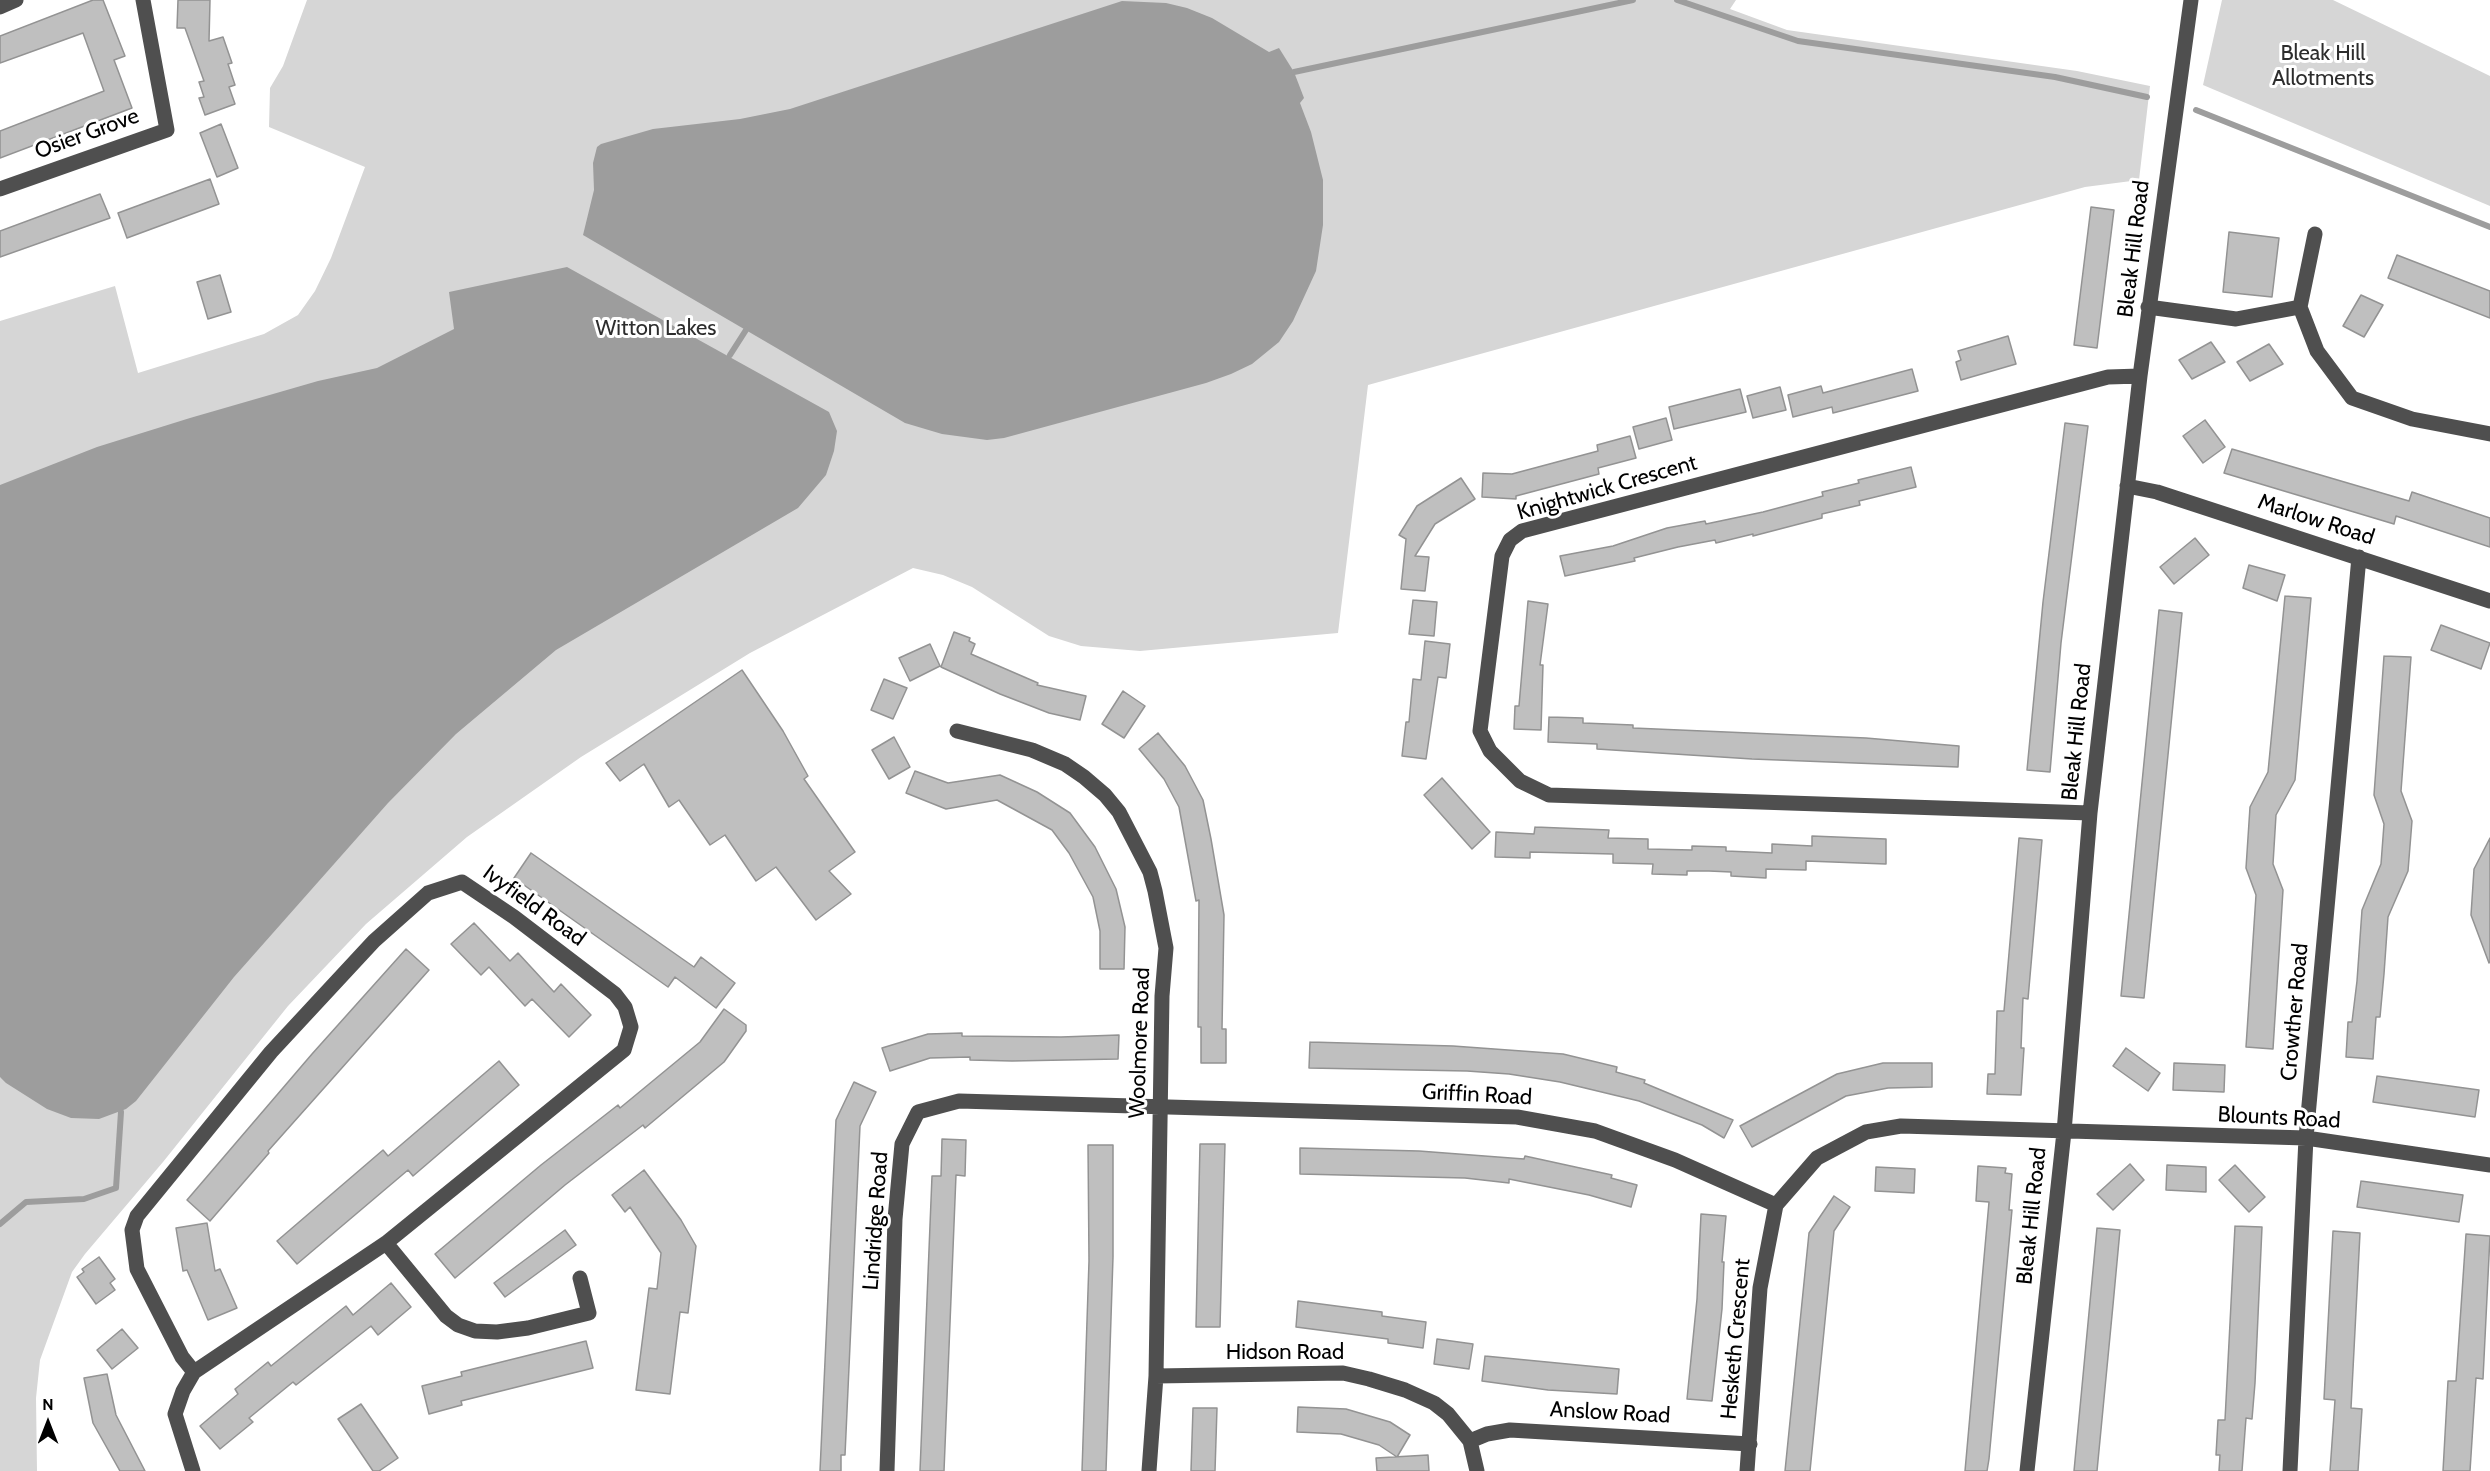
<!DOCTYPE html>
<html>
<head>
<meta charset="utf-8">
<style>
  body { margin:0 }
  #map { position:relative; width:2490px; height:1471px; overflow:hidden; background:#fff; font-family:Cabin,sans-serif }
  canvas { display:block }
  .north { position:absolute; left:18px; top:1393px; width:60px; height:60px; -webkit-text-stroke:4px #fff; paint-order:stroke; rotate:0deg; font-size:16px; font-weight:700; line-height:24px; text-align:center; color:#000 }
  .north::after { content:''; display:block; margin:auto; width:21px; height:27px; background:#000; clip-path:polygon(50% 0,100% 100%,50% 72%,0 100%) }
</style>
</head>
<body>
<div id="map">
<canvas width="2490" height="1471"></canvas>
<div class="north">N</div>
</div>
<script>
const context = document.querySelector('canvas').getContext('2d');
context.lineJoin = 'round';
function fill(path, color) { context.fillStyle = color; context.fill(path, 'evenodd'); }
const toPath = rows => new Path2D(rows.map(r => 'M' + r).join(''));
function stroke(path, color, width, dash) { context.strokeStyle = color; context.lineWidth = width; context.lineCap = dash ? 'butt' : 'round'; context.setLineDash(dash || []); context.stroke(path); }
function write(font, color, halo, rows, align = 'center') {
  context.font = font + ' Cabin,sans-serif'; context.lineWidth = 6; context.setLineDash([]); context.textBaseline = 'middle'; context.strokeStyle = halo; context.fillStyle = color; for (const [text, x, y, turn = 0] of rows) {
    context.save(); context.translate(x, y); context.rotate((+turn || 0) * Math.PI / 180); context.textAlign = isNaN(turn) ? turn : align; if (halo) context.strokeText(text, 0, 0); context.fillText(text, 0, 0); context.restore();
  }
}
fill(toPath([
  [307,0,1736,0,1730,9,1787,30,2077,71,2150,86,2139,180,2085,187,1368,385,1338,633,1140,651,1081,646,1049,636,972,587,943,575,913,568,750,653,581,757,467,837,366,924,288,1006,163,1162,85,1254,72,1272,40,1360,36,1398,37,1471,0,1471,0,321,115,286,138,373,264,334,298,315,315,291,331,258,365,167,269,127,270,88,283,66],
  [2222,0,2333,0,2490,76,2490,206,2203,85]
]), '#d6d6d6');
fill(toPath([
  [1122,1,1166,3,1187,8,1212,18,1269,52,1279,48,1294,72,1304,98,1300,103,1311,132,1323,180,1323,225,1316,271,1293,321,1279,342,1252,364,1231,374,1206,383,1004,438,987,440,942,434,905,423,583,235,594,190,593,163,597,147,601,144,653,129,740,119,790,109],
  [567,267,829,412,837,431,834,451,826,475,798,508,556,650,456,734,388,803,234,977,136,1101,126,1109,99,1119,71,1118,47,1109,6,1083,0,1077,0,485,97,447,190,418,318,381,377,368,454,329,449,292]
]), '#9d9d9d');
stroke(toPath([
  [1677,0,1798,41,2055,77,2147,97],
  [1294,72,1633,0],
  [2196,110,2490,227],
  [730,355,746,330],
  [0,1224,26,1202,84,1199,116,1188,121,1112]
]), '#9d9d9d', 6);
const building = toPath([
  [93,0,103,0,125,56,114,60,132,108,0,158,0,131,104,91,83,33,0,63,0,36,93,0],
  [178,0,210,0,209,41,223,37,232,63,228,64,235,85,229,87,235,104,205,115,199,98,204,97,199,82,204,81,185,28,177,28,178,0],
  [221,124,238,168,217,177,200,133,221,124],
  [210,179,219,204,127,238,118,213,210,179],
  [100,194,110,218,0,257,0,231,100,194],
  [2091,207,2114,210,2097,348,2074,345,2091,207],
  [2229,232,2279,238,2272,297,2223,292,2229,232],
  [2397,255,2490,291,2490,318,2388,278,2397,255],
  [220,275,231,312,208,319,197,282,220,275],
  [2361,295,2383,305,2364,337,2343,326,2361,295],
  [2008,336,2016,364,1961,380,1956,362,1961,360,1958,351,2008,336],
  [2211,342,2225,362,2192,379,2179,360,2211,342],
  [2269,344,2283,364,2250,381,2237,362,2269,344],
  [1912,369,1918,391,1833,413,1832,407,1793,417,1788,395,1821,386,1823,393,1912,369],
  [1780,387,1786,410,1753,418,1747,396,1780,387],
  [1740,389,1746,412,1674,429,1669,407,1740,389],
  [1666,418,1672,440,1639,449,1633,427,1666,418],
  [2205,420,2225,447,2203,463,2183,436,2205,420],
  [2065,423,2088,426,2061,643,2050,772,2027,770,2043,602,2065,423],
  [1630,436,1636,458,1598,468,1599,474,1516,496,1516,499,1482,497,1483,473,1512,474,1598,451,1597,445,1630,436],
  [2232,449,2409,501,2412,492,2490,518,2490,547,2396,516,2394,524,2224,473,2232,449],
  [1911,467,1916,487,1859,501,1860,505,1822,514,1822,518,1753,536,1753,534,1716,543,1715,540,1678,547,1634,558,1635,561,1565,576,1560,556,1613,546,1667,528,1705,521,1706,524,1763,512,1823,496,1822,492,1859,483,1858,480,1911,467],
  [1461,478,1475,499,1435,524,1415,556,1429,557,1425,591,1401,589,1406,539,1399,535,1417,506,1461,478],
  [2195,538,2209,555,2174,584,2160,567,2195,538],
  [2249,565,2285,575,2277,601,2243,588,2249,565],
  [2285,596,2311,598,2295,780,2276,815,2273,864,2283,890,2273,1049,2246,1047,2256,895,2246,868,2250,807,2268,772,2285,596],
  [1413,600,1437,602,1434,636,1409,634,1413,600],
  [1528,601,1548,604,1540,665,1543,665,1541,730,1514,729,1515,706,1519,706,1528,601],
  [2159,610,2182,613,2144,998,2121,996,2159,610],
  [2441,625,2490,643,2481,669,2431,650,2441,625],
  [954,632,970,638,969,641,975,644,971,654,1038,683,1037,685,1086,696,1080,720,1049,713,1000,694,941,667,954,632],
  [1425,641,1450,644,1446,678,1438,677,1426,759,1402,756,1406,722,1409,722,1413,679,1421,680,1425,641],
  [930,644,940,666,910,681,899,658,930,644],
  [2384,656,2411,657,2401,791,2412,821,2408,871,2388,917,2384,974,2380,1017,2376,1017,2373,1059,2346,1057,2348,1022,2352,1022,2357,981,2362,910,2381,864,2384,824,2374,795,2384,656],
  [742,670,783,731,808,776,804,779,855,852,829,871,851,894,816,920,776,867,756,881,725,835,710,845,679,800,669,807,644,764,620,781,606,763,742,670],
  [884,679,907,688,893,719,871,710,884,679],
  [1123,691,1145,706,1124,738,1102,724,1123,691],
  [1549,717,1583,718,1583,723,1633,725,1633,728,1866,738,1959,746,1958,767,1752,759,1597,749,1597,744,1548,742,1549,717],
  [1158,733,1185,766,1203,800,1211,839,1224,915,1222,1029,1226,1029,1226,1063,1201,1063,1201,1027,1198,1027,1199,900,1196,901,1179,807,1164,779,1139,749,1158,733],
  [894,737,910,767,889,779,872,750,894,737],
  [915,771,948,783,1000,775,1037,792,1070,813,1095,847,1116,889,1125,927,1124,969,1100,969,1100,931,1093,897,1069,853,1052,830,997,800,946,809,906,793,915,771],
  [1442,778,1490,832,1472,849,1424,795,1442,778],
  [1535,827,1609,830,1608,838,1648,839,1648,849,1692,850,1692,846,1726,847,1726,851,1750,852,1772,853,1772,844,1812,846,1812,836,1886,839,1886,864,1806,861,1806,870,1766,869,1766,878,1731,876,1731,872,1709,871,1687,871,1687,875,1652,874,1653,864,1613,863,1613,854,1530,852,1530,858,1495,857,1496,832,1534,834,1535,827],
  [2019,838,2042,840,2028,999,2023,998,2021,1048,2024,1048,2021,1095,1987,1094,1988,1074,1995,1074,1997,1011,2004,1011,2019,838],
  [2490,838,2490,962,2489,963,2471,915,2474,869,2490,838],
  [531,853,694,967,701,957,735,983,716,1008,675,977,668,987,514,878,531,853],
  [474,923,510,961,518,953,554,992,561,984,591,1015,569,1037,532,999,525,1006,489,967,481,975,451,944,474,923],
  [406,949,429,970,268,1151,269,1153,210,1221,187,1200,312,1054,406,949],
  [724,1009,746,1025,746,1031,724,1062,645,1128,643,1125,565,1185,455,1278,435,1254,541,1165,618,1105,620,1108,700,1042,724,1009],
  [962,1033,962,1036,1061,1037,1119,1035,1118,1059,1012,1061,970,1060,970,1057,930,1058,890,1071,882,1048,928,1034,962,1033],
  [1310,1042,1453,1046,1563,1054,1617,1067,1616,1072,1645,1080,1644,1083,1733,1120,1724,1138,1702,1125,1639,1101,1560,1082,1509,1074,1467,1071,1309,1068,1310,1042],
  [2126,1048,2160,1073,2148,1091,2113,1066,2126,1048],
  [499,1061,519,1085,413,1176,408,1170,297,1264,277,1241,383,1150,388,1156,499,1061],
  [1883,1063,1932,1063,1932,1087,1888,1088,1846,1096,1752,1147,1740,1126,1837,1074,1883,1063],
  [2174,1063,2225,1065,2224,1092,2173,1090,2174,1063],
  [2377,1076,2479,1090,2475,1117,2373,1102,2377,1076],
  [854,1082,876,1092,860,1126,845,1455,841,1455,841,1471,820,1471,836,1120,854,1082],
  [942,1139,966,1140,965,1176,956,1175,944,1471,920,1471,932,1176,941,1176,942,1139],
  [1200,1144,1225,1144,1220,1327,1196,1327,1200,1144],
  [1088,1145,1113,1145,1113,1257,1106,1471,1082,1471,1089,1261,1088,1145],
  [1300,1148,1419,1151,1524,1159,1525,1156,1612,1175,1611,1178,1637,1185,1631,1207,1589,1195,1509,1179,1509,1183,1465,1178,1300,1174,1300,1148],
  [2130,1164,2144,1180,2113,1210,2097,1194,2130,1164],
  [2167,1165,2206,1167,2206,1192,2166,1190,2167,1165],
  [2235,1165,2265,1197,2249,1212,2219,1180,2235,1165],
  [1978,1166,2006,1168,2005,1173,2012,1174,2009,1210,2012,1210,1989,1459,1987,1471,1965,1471,1989,1202,1976,1201,1978,1166],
  [1876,1167,1915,1169,1914,1193,1875,1191,1876,1167],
  [644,1170,681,1220,696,1246,688,1313,680,1312,670,1394,636,1390,649,1288,657,1289,661,1253,630,1207,625,1212,612,1195,644,1170],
  [2361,1181,2463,1195,2459,1222,2357,1207,2361,1181],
  [1834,1196,1850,1207,1834,1231,1810,1471,1785,1471,1809,1233,1834,1196],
  [1701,1214,1726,1216,1722,1262,1724,1262,1722,1309,1712,1401,1687,1399,1697,1299,1701,1214],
  [207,1223,215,1271,220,1269,237,1308,208,1320,187,1270,183,1271,176,1228,207,1223],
  [2235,1226,2262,1227,2255,1383,2252,1419,2246,1418,2242,1471,2219,1471,2220,1455,2216,1455,2218,1420,2225,1420,2235,1226],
  [2097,1228,2120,1230,2113,1305,2097,1471,2074,1471,2097,1228],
  [565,1230,576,1245,505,1297,494,1283,565,1230],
  [2333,1231,2360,1233,2351,1408,2362,1409,2358,1471,2330,1471,2335,1400,2324,1399,2333,1231],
  [2466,1234,2490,1236,2483,1379,2476,1378,2470,1471,2443,1471,2448,1381,2456,1381,2466,1234],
  [99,1257,115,1279,110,1283,115,1290,96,1304,77,1277,84,1272,82,1269,99,1257],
  [391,1283,411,1307,378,1335,371,1326,296,1385,293,1382,249,1418,253,1422,220,1449,200,1426,238,1394,235,1389,268,1362,271,1366,346,1306,353,1315,391,1283],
  [1298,1301,1382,1312,1382,1316,1426,1322,1423,1348,1388,1343,1388,1339,1296,1327,1298,1301],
  [122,1329,138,1348,112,1369,97,1350,122,1329],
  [1437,1339,1473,1344,1469,1369,1434,1364,1437,1339],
  [586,1341,593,1368,461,1401,462,1405,429,1414,422,1386,462,1376,461,1372,586,1341],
  [1485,1356,1619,1369,1617,1394,1548,1390,1482,1381,1485,1356],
  [107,1374,116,1415,145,1471,120,1471,93,1423,84,1378,107,1374],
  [361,1404,398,1458,379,1471,373,1471,338,1419,361,1404],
  [1298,1407,1346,1409,1390,1422,1410,1435,1397,1457,1379,1445,1341,1434,1297,1432,1298,1407],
  [1193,1408,1217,1408,1215,1471,1191,1471,1193,1408],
  [1428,1455,1429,1471,1377,1471,1376,1458,1428,1455]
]);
fill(building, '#bfbfbf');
stroke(building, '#939393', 1.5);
stroke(toPath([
  [0,7,16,0],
  [0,189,167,130,143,0],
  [2148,307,2236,319,2300,307,2317,351,2352,398,2412,419,2490,434],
  [2300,307,2315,234],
  [2127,486,2157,492,2490,601],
  [957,731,1032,750,1065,764,1084,777,1105,795,1119,812,1150,872,1155,891,1166,948,1162,996,1156,1376,1149,1471],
  [2090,813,1549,795,1520,781,1490,751,1480,731,1502,556,1510,540,1522,531,2108,377,2140,376],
  [386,1243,446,1316,458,1325,475,1331,497,1332,528,1328,589,1313,580,1278],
  [1156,1376,1343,1373,1369,1379,1405,1390,1434,1403,1448,1414,1470,1441,1477,1471],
  [1470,1441,1487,1434,1510,1430,1750,1444],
  [193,1471,175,1414,183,1391,194,1372,386,1243,624,1050,631,1027,625,1007,615,994,514,917,462,882,428,893,374,941,271,1052,137,1216,132,1230,137,1269,182,1357,194,1372],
  [887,1471,895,1219,902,1144,918,1112,959,1101,1517,1117,1595,1131,1675,1160,1776,1205],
  [1747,1471,1760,1288,1776,1205,1817,1158,1866,1132,1901,1126,2306,1138,2490,1165],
  [2027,1471,2064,1132,2090,813,2140,376,2191,0],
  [2290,1471,2306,1138,2359,557]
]), '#4f4f4f', 15);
write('22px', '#2d2d2d', '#fff', [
  ["Bleak Hill",2323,54],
  ["Allotments",2323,79],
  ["Witton Lakes",656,329]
]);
write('22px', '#000', '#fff', [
  ["Osier Grove",87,134,-20],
  ["Bleak Hill Road",2134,249,-83],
  ["Knightwick Crescent",1607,488,-16],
  ["Marlow Road",2316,520,18],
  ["Bleak Hill Road",2077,732,-84],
  ["Ivyfield Road",534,906,36],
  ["Crowther Road",2295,1012,-85],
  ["Woolmore Road",1140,1043,-88],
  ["Griffin Road",1477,1095,3],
  ["Blounts Road",2279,1118,3],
  ["Bleak Hill Road",2032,1216,-84],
  ["Lindridge Road",876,1221,-86],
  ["Hesketh Crescent",1736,1339,-85],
  ["Hidson Road",1285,1353],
  ["Anslow Road",1610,1413,3]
]);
</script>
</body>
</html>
